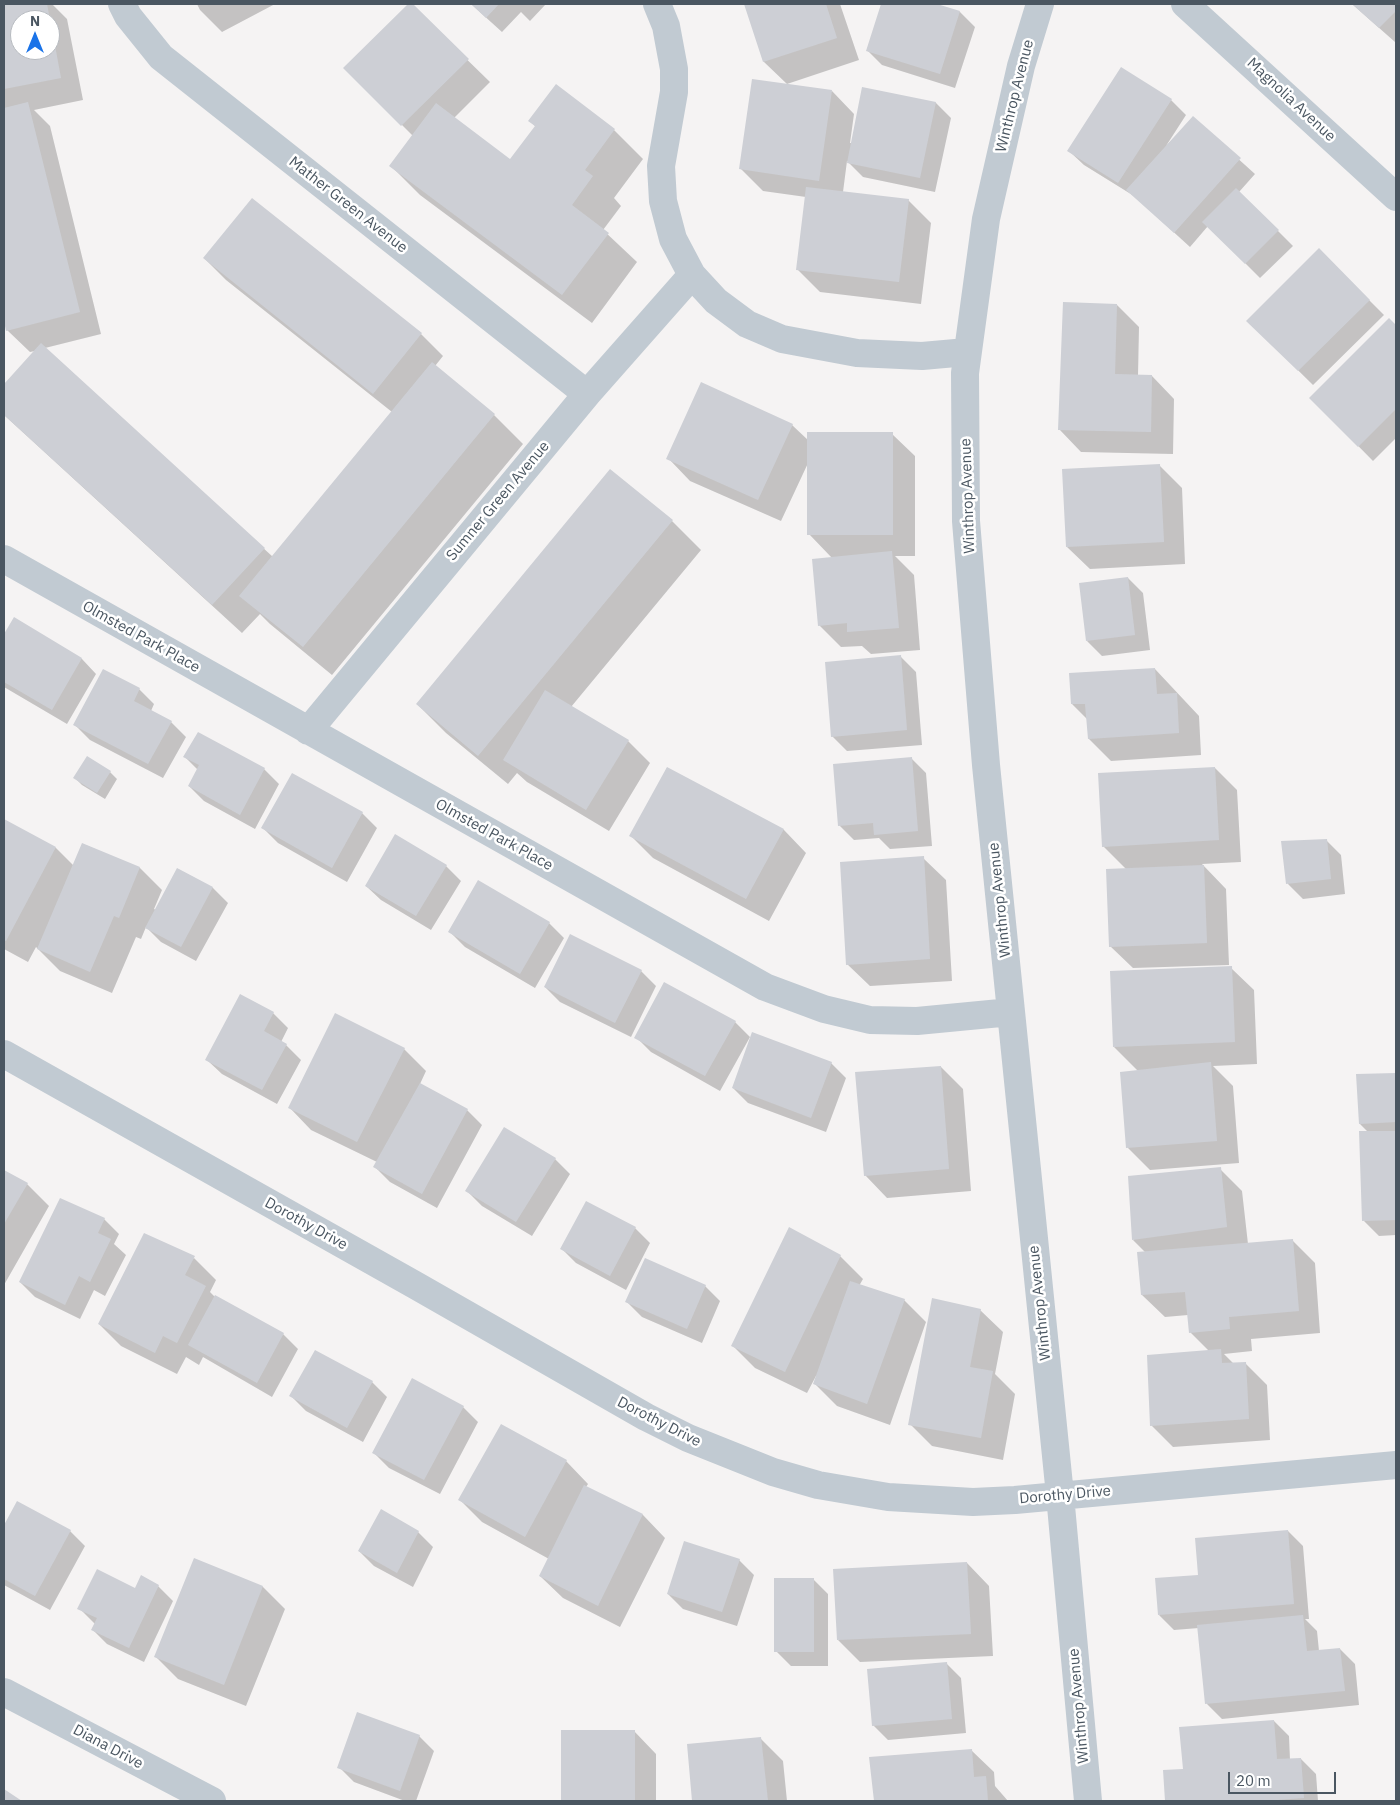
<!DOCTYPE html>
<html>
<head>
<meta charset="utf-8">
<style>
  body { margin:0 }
  #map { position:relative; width:1400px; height:1805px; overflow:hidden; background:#f5f3f3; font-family:"IBM Plex Sans",sans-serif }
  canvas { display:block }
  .frame { position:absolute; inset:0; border:5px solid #4a5661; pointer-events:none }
  .north { position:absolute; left:10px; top:10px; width:50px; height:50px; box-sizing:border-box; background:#fff; border:1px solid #b7bbc0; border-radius:50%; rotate:0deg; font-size:14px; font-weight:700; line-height:20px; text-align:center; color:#4a5661 }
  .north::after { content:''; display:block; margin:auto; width:18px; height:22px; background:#1a73e8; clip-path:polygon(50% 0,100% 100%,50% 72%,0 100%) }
  .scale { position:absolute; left:1228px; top:1772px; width:108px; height:22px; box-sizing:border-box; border:2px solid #4a5661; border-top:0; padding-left:6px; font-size:15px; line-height:18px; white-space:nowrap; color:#4a5661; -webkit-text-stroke:4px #fff; paint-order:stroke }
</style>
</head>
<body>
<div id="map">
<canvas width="1400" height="1805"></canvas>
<div class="frame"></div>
<div class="north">N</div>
<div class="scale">20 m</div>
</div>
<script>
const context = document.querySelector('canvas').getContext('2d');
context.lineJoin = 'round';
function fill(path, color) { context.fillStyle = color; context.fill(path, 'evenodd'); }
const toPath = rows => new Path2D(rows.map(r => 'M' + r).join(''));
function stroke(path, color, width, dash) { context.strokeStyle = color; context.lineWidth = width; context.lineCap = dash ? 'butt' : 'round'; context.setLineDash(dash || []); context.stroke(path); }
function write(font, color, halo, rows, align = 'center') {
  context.font = font + ' "IBM Plex Sans",sans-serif'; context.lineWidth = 5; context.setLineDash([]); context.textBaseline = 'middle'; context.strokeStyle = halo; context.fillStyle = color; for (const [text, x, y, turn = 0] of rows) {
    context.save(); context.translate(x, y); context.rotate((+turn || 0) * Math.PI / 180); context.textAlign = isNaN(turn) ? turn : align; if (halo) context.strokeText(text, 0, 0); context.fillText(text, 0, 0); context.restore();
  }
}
fill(toPath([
  [12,4,52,4,67,19,83,100,34,110,50,126,101,334,45,348,273,557,392,412,226,280,204,258,421,334,443,356,435,366,494,415,523,444,332,675,270,624,260,614,242,633,4,415,4,385,35,351,30,352,7,330,4,316,4,5],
  [20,20,50,20,50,50,20,50],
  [197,4,275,4,222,32,200,10],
  [410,4,490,82,454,118,511,161,536,127,530,121,614,130,643,159,614,198,621,206,603,230,637,262,592,323,420,195,391,166,413,136,345,68],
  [471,4,546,4,530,21,521,12,502,32],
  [745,4,840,4,859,60,787,84,764,62],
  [882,4,933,4,960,12,975,27,955,88,882,65,867,50],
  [1352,4,1396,4,1396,41,1395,42],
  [863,89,936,103,951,118,935,192,863,177,847,161,843,192,908,200,931,223,921,304,820,292,797,269,806,197,763,191,740,168,832,91,854,114,850,143,852,143],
  [1171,100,1186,115,1166,146,1193,118,1255,174,1239,192,1293,246,1260,278,1208,226,1190,247,1134,196,1084,165,1069,151],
  [1319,250,1384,315,1313,385,1248,321],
  [1117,305,1139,327,1138,376,1152,376,1174,399,1173,454,1081,452,1059,429],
  [1389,320,1396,327,1396,438,1373,461,1311,398],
  [792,425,809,441,892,434,915,456,915,556,895,556,914,575,920,650,871,654,862,646,841,647,819,625,832,558,809,534,809,461,781,521,690,481,668,458],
  [1159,465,1182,488,1185,564,1090,569,1067,547],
  [610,471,672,521,701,550,571,707,628,741,650,763,609,831,527,782,517,773,508,784,446,733,417,704],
  [1128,578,1143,593,1150,650,1102,656,1087,641],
  [14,619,82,659,96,674,67,724,4,687,4,636],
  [901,657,916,672,922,745,847,751,832,736],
  [1155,669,1199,716,1201,755,1111,761,1089,739,1087,719,1072,704],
  [104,671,139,689,154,704,151,711,171,722,186,737,163,778,90,740,75,725],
  [185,757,264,769,279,784,255,829,204,801,189,786,198,770],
  [911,758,926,773,932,846,890,849,879,838,854,840,839,825],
  [667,768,784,830,806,853,769,921,653,858,631,836],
  [1215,768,1237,790,1241,862,1202,864,1226,889,1229,965,1133,968,1110,946,1126,869,1103,846],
  [110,772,117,779,105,799,82,785,75,778],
  [362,813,377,828,347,882,278,843,263,828],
  [4,820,56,848,74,866,83,844,140,868,162,890,154,909,156,910,178,869,213,888,228,903,196,961,161,942,146,927,141,939,136,937,112,993,60,971,36,947,28,962,4,949],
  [1326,840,1341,855,1345,894,1303,899,1288,884,1283,843],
  [923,858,946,880,952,981,870,986,847,964],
  [446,866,461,881,431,930,381,900,366,886],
  [549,923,564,938,535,988,465,947,450,932],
  [1231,968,1254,990,1257,1064,1213,1066,1233,1086,1239,1163,1150,1170,1128,1148,1138,1071,1114,1047],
  [641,971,656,986,631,1037,560,1002,545,987],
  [241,996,273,1013,288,1028,281,1042,286,1045,301,1060,277,1104,222,1074,207,1060],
  [735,1022,750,1037,720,1091,651,1052,636,1037],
  [404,1049,426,1071,420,1084,467,1110,482,1125,437,1208,390,1182,375,1167,377,1162,311,1130,289,1107],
  [831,1063,846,1078,826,1132,748,1103,733,1088],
  [941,1067,963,1089,971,1191,887,1198,865,1175],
  [1396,1074,1396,1235,1379,1236,1364,1221,1369,1133,1360,1124,1357,1075],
  [555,1159,570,1174,532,1236,482,1206,467,1191],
  [1220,1169,1242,1191,1248,1244,1292,1240,1315,1263,1320,1333,1251,1339,1252,1351,1224,1354,1234,1364,1245,1363,1267,1385,1270,1440,1173,1447,1151,1425,1209,1351,1190,1332,1188,1315,1165,1317,1142,1295,1146,1253,1133,1240],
  [4,1172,27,1184,49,1206,4,1285],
  [104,1219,119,1234,114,1244,126,1255,105,1296,94,1290,80,1319,35,1297,20,1282],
  [635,1228,650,1243,626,1290,576,1263,561,1248],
  [789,1229,840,1256,863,1279,859,1286,904,1300,926,1322,890,1425,837,1406,815,1384,817,1376,816,1376,807,1393,755,1368,733,1346],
  [194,1258,216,1280,210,1292,216,1298,283,1334,298,1349,272,1397,203,1357,199,1365,186,1357,177,1374,121,1346,99,1324],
  [705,1286,720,1301,702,1343,642,1317,627,1302],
  [980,1310,1003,1332,995,1374,1015,1394,1003,1460,932,1446,910,1424],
  [372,1382,387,1397,363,1442,306,1411,291,1396],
  [463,1407,478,1422,440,1494,389,1468,374,1453],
  [566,1461,588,1484,586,1487,643,1515,665,1538,620,1627,563,1598,540,1576,549,1559,482,1522,460,1500],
  [18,1503,70,1531,85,1546,50,1610,4,1585,4,1528],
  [1288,1531,1303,1546,1309,1619,1305,1619,1317,1631,1319,1651,1340,1649,1355,1664,1359,1705,1222,1719,1207,1704,1199,1628,1174,1630,1159,1615,1199,1576],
  [418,1532,433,1547,413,1587,374,1566,359,1551],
  [195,1560,263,1587,285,1609,246,1706,178,1679,156,1657],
  [739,1560,754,1575,737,1626,683,1609,668,1594],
  [967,1563,989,1586,993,1656,860,1662,838,1640],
  [813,1579,828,1594,828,1666,791,1666,776,1651],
  [158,1586,173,1601,144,1662,107,1644,92,1629,95,1624,79,1608,135,1589],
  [946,1663,961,1678,966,1733,888,1740,873,1725],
  [1274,1721,1289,1736,1290,1760,1301,1759,1316,1774,1318,1801,1166,1801,1164,1771,1185,1770],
  [562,1731,634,1731,656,1754,656,1801,562,1801],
  [419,1736,434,1751,416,1801,405,1801,354,1782,339,1767],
  [761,1739,783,1761,787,1801,693,1801,688,1746],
  [971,1750,994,1772,995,1786,1008,1801,875,1801,871,1758]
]), '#0003');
fill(toPath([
  [4,4,47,4,50,20,20,20,20,50,50,50,51,24,61,78,4,89],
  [408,4,413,4,469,59,401,126,343,68],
  [471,4,499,4,486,18],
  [744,4,826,4,837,38,763,62],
  [881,4,937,4,960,11,940,74,866,51],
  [1352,4,1396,4,1396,11,1379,28],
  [1121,67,1172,99,1118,183,1067,151],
  [752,79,832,90,819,181,739,169],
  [556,84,615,129,585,170,593,176,572,205,609,233,562,295,389,166,436,103,510,159,535,126,528,121],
  [862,87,936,102,920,178,847,163],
  [28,102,80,312,6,331,4,321,4,108],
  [1193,116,1241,158,1174,233,1126,190],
  [806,187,909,199,899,282,796,270],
  [1236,188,1279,230,1245,264,1202,222],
  [252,198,422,333,373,394,203,258],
  [1319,248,1370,300,1298,371,1246,321],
  [1063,302,1117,304,1115,374,1152,375,1151,432,1058,430],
  [1389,318,1396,325,1396,409,1358,447,1309,398],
  [41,343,265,548,212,605,4,415,4,384],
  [432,362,495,414,303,647,239,596],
  [701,382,793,424,758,500,666,459],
  [807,432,893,432,893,535,807,535],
  [1160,464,1164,542,1066,547,1062,469],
  [610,469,673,520,478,756,416,704],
  [892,551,899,628,847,632,847,623,818,626,812,559],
  [1128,577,1135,635,1086,641,1079,583],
  [14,617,82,658,52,710,4,682,4,634],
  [901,655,907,730,831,737,825,662],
  [1155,668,1157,694,1177,693,1179,733,1088,739,1085,704,1071,704,1069,673],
  [103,669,140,688,134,701,172,721,148,764,73,725],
  [545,690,629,740,586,810,503,760],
  [198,732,265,768,240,815,188,786,199,765,183,757],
  [87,756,111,771,97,793,73,778],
  [912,757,918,831,874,835,873,823,838,826,833,764],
  [667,767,784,829,746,899,629,836],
  [1215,767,1219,840,1102,847,1098,773],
  [292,773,363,812,332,868,261,828],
  [4,819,56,847,6,941,4,940],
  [395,834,447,865,416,916,365,886],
  [1327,839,1331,879,1286,884,1281,841],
  [82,843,140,867,119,918,114,916,90,972,37,949],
  [924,856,930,959,846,965,840,862],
  [1204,865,1207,943,1109,947,1106,869],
  [177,868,213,887,181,947,145,928],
  [478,880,550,922,520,974,448,932],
  [570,934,642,970,615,1023,544,987],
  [1232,966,1235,1042,1113,1047,1110,971],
  [664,982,736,1021,705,1076,634,1038],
  [240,994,274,1012,264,1031,287,1044,262,1090,205,1060],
  [335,1013,405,1048,357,1142,288,1108],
  [752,1032,832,1062,811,1118,732,1088],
  [1211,1062,1217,1141,1126,1148,1120,1072],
  [941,1066,949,1169,864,1176,855,1072],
  [1396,1073,1396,1122,1359,1124,1356,1074],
  [420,1083,468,1109,422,1194,373,1167],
  [504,1127,556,1158,516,1222,465,1191],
  [1359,1131,1396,1131,1396,1220,1362,1221],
  [1221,1167,1227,1227,1132,1240,1128,1176],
  [4,1170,28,1183,4,1224],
  [60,1198,105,1218,98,1233,111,1239,90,1282,79,1276,65,1305,19,1282],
  [586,1201,636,1227,610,1276,560,1249],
  [789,1227,841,1255,785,1372,731,1346],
  [144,1233,195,1256,185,1275,206,1286,177,1343,163,1336,155,1353,98,1324],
  [1293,1239,1299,1311,1229,1317,1230,1329,1189,1333,1185,1292,1141,1295,1137,1252],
  [645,1258,706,1285,687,1329,625,1302],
  [850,1281,905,1299,867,1404,813,1384],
  [215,1295,284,1333,257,1383,188,1345],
  [932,1298,981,1309,970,1367,993,1371,981,1438,908,1425],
  [1221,1349,1222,1363,1246,1362,1249,1419,1150,1426,1147,1355],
  [315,1350,373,1381,347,1428,289,1396],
  [412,1378,464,1406,424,1480,372,1453],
  [501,1424,567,1460,525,1537,458,1500],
  [584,1485,643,1514,598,1606,539,1576],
  [17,1501,71,1530,35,1596,4,1579,4,1525],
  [381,1509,419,1531,397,1573,358,1551],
  [1288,1530,1294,1604,1158,1615,1155,1578,1198,1575,1195,1538],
  [684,1541,740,1559,722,1612,667,1594],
  [194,1558,263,1586,224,1685,154,1657],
  [967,1562,971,1634,837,1640,833,1569],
  [97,1569,135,1588,141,1575,159,1585,129,1648,91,1630,97,1618,77,1609],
  [774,1578,814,1578,814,1652,774,1652],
  [1303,1615,1307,1651,1340,1648,1345,1691,1205,1704,1197,1625],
  [947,1662,952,1719,872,1726,867,1669],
  [357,1712,420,1735,400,1791,337,1768],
  [1274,1720,1277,1759,1301,1758,1304,1798,1264,1801,1165,1801,1163,1770,1183,1769,1179,1727],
  [561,1730,635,1730,635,1801,561,1801],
  [761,1737,768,1801,692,1801,687,1744],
  [972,1749,974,1777,986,1776,988,1801,874,1801,869,1757],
  [4,1789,22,1801,4,1801]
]), '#cdcfd5');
stroke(toPath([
  [122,4,128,16,161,57,587,394],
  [657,4,666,26,674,69,674,92,661,166,663,201,673,239,692,275,716,301,747,324,782,339,857,353,922,356,967,352],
  [1040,4,1021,66,986,219,965,373,966,521,986,765,1060,1495,1088,1801],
  [1185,4,1396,197],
  [4,559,765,987,824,1009,870,1020,917,1021,1011,1012],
  [308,731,587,394,692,275],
  [4,1054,415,1285,646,1417,688,1438,773,1472,818,1485,888,1497,973,1502,1015,1500,1396,1465],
  [4,1692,212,1801]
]), '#c1cad2', 28);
write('15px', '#4a5661', '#fff', [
  ["Winthrop Avenue",1015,96,-76],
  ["Magnolia Avenue",1291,100,43],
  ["Mather Green Avenue",348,205,38],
  ["Winthrop Avenue",968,496,-92],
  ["Sumner Green Avenue",498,501,-50],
  ["Olmsted Park Place",141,637,29],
  ["Olmsted Park Place",494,835,29],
  ["Winthrop Avenue",1000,900,-96],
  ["Dorothy Drive",306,1224,29],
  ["Winthrop Avenue",1040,1303,-96],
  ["Dorothy Drive",659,1422,27],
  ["Dorothy Drive",1065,1495,-5],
  ["Winthrop Avenue",1079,1706,-95],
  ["Diana Drive",108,1747,28]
]);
</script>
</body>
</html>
